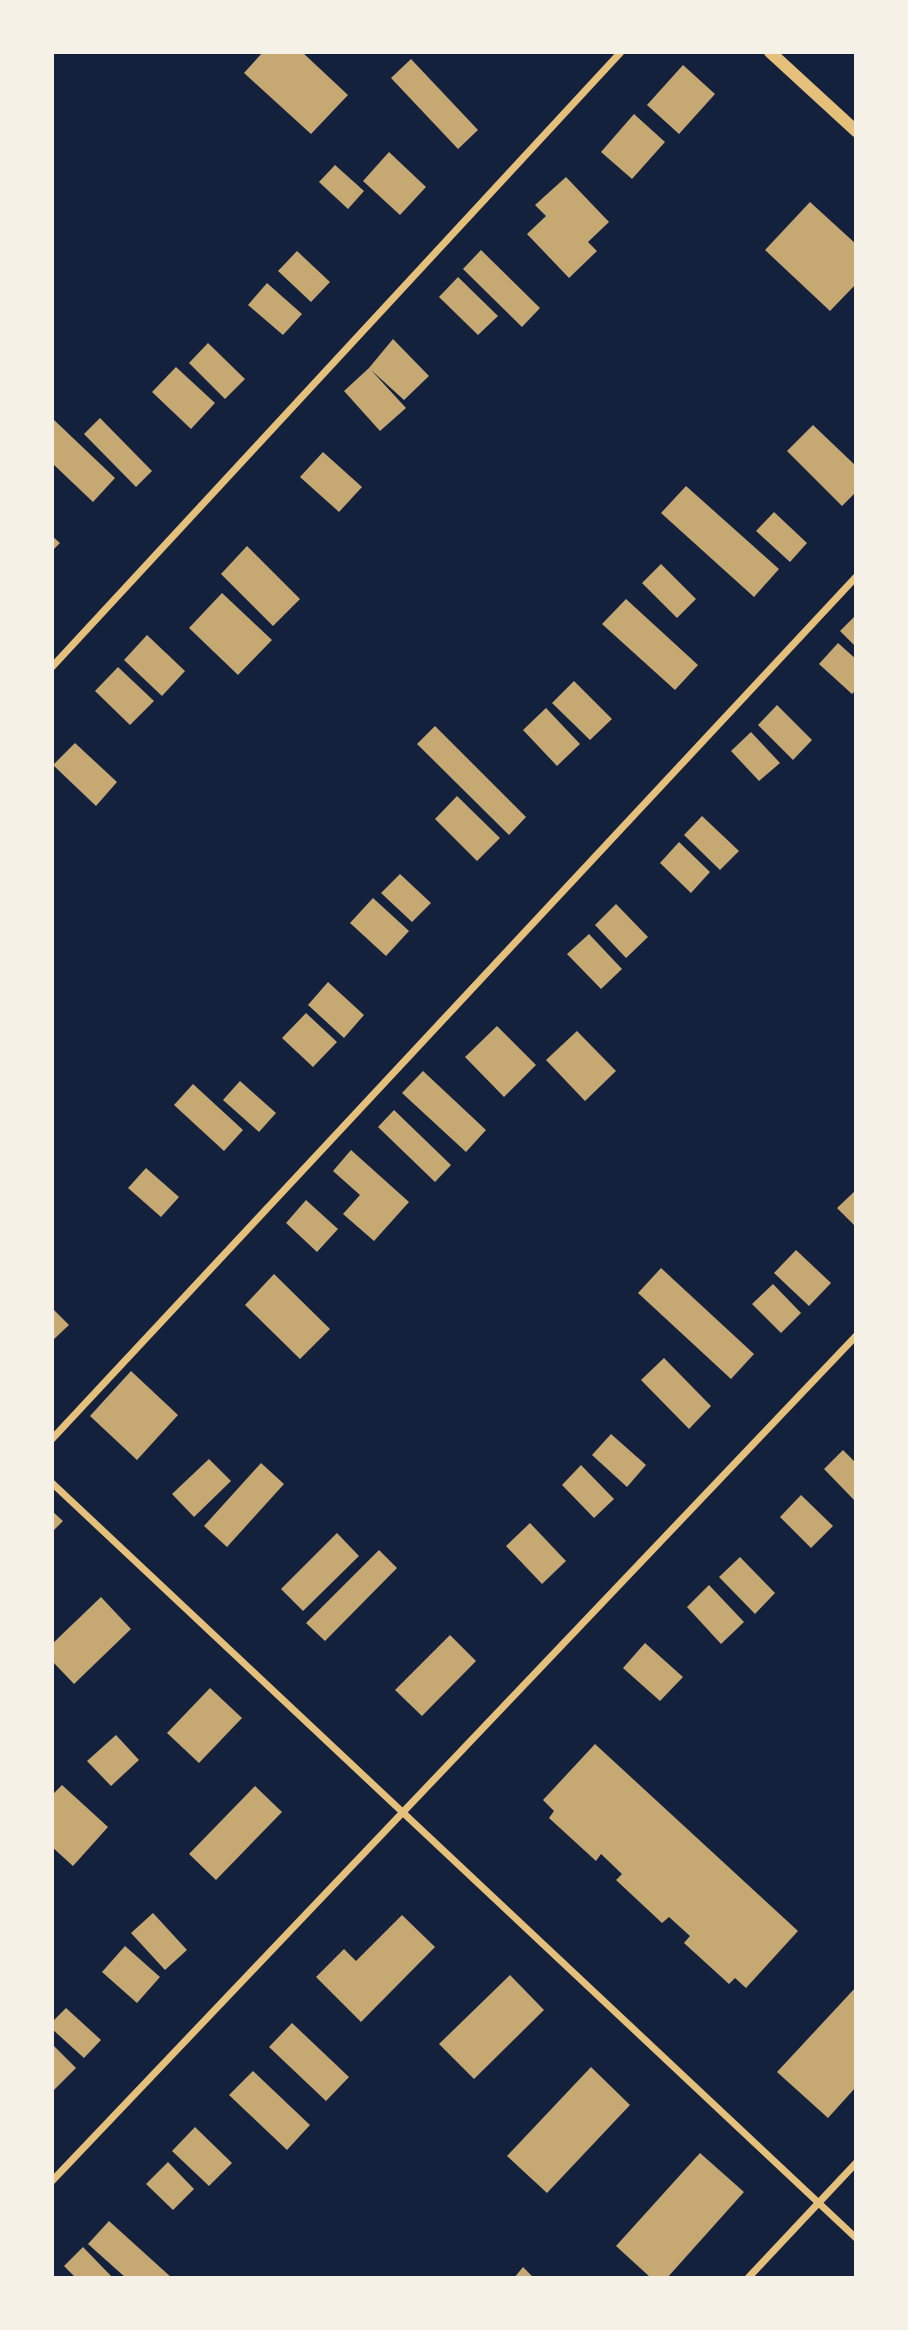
<!DOCTYPE html>
<html>
<head>
<meta charset="utf-8">
<style>
  body { margin:0 }
  #map { position:relative; width:908px; height:2330px; overflow:hidden; background:#14213d; font-family:"Alegreya Sans",sans-serif }
  canvas { display:block }
  .frame { position:absolute; inset:0; border:54px solid #f6f1e7; pointer-events:none }
</style>
</head>
<body>
<div id="map">
<canvas width="908" height="2330"></canvas>
<div class="frame"></div>
</div>
<script>
const context = document.querySelector('canvas').getContext('2d');
context.lineJoin = 'round';
function fill(path, color) { context.fillStyle = color; context.fill(path, 'evenodd'); }
const toPath = rows => new Path2D(rows.map(r => 'M' + r).join(''));
function stroke(path, color, width, dash) { context.strokeStyle = color; context.lineWidth = width; context.lineCap = dash ? 'butt' : 'round'; context.setLineDash(dash || []); context.stroke(path); }
fill(toPath([
  [263,52,302,52,348,95,311,134,244,73],
  [411,59,478,130,458,149,391,78],
  [683,65,715,94,679,134,647,105],
  [634,114,665,142,632,179,601,152],
  [389,152,426,187,400,215,363,181],
  [335,165,364,191,348,209,319,182],
  [566,177,609,222,588,242,597,251,569,278,527,234,546,216,535,205],
  [810,202,856,244,856,284,830,311,765,250],
  [481,250,540,308,522,327,463,269],
  [297,251,330,282,311,302,278,271],
  [458,277,498,316,478,335,439,297],
  [267,283,302,314,283,335,248,305],
  [393,339,429,376,404,400,371,370,406,408,380,431,344,391,369,368],
  [208,343,245,379,225,399,189,363],
  [176,367,215,403,191,429,152,392],
  [52,418,115,478,93,502,52,463],
  [100,418,152,471,136,487,84,434],
  [813,425,856,466,856,492,842,506,787,451],
  [323,452,362,487,339,512,300,477],
  [686,486,779,569,754,597,661,513],
  [774,512,807,543,790,562,756,531],
  [52,536,60,543,52,551],
  [247,546,300,599,273,626,221,574],
  [661,564,696,599,677,618,642,583],
  [222,593,272,640,238,675,189,628],
  [626,599,698,665,675,690,602,624],
  [856,615,856,647,840,631],
  [147,635,185,671,162,696,124,660],
  [838,643,856,659,856,690,852,694,819,664],
  [118,667,154,701,130,725,95,691],
  [574,681,612,719,590,740,552,703],
  [777,705,812,740,793,760,758,725],
  [546,708,580,744,557,766,523,730],
  [435,726,526,817,509,835,417,744],
  [751,732,780,763,759,781,731,751],
  [75,743,117,782,96,806,53,765],
  [457,796,500,838,477,861,435,819],
  [702,816,739,851,720,870,684,835],
  [679,842,710,872,691,893,660,863],
  [400,874,431,903,412,922,381,893],
  [373,898,409,931,386,956,350,923],
  [616,904,648,937,626,958,595,925],
  [589,934,622,969,601,989,567,954],
  [328,982,364,1015,344,1038,308,1005],
  [306,1013,337,1042,313,1067,282,1038],
  [497,1026,536,1065,504,1097,465,1057],
  [577,1031,616,1071,585,1101,546,1060],
  [423,1071,486,1130,466,1152,402,1093],
  [240,1081,276,1113,259,1132,223,1100],
  [193,1084,243,1130,224,1151,174,1105],
  [394,1110,451,1165,435,1182,378,1127],
  [351,1150,409,1202,374,1241,343,1214,360,1195,333,1171],
  [146,1168,179,1197,161,1217,128,1188],
  [856,1190,856,1227,837,1208],
  [306,1200,338,1229,317,1252,286,1223],
  [796,1250,831,1283,809,1306,774,1273],
  [661,1268,754,1354,731,1379,638,1293],
  [274,1274,330,1329,300,1359,245,1305],
  [773,1284,801,1313,781,1333,752,1304],
  [52,1308,69,1325,52,1341],
  [664,1358,711,1406,689,1429,641,1380],
  [131,1371,178,1415,137,1460,90,1416],
  [611,1434,646,1465,627,1487,592,1455],
  [843,1450,856,1463,856,1502,824,1469],
  [209,1459,231,1481,194,1517,172,1494],
  [261,1463,284,1484,227,1547,204,1526],
  [581,1465,614,1499,594,1518,562,1485],
  [801,1495,833,1526,811,1548,780,1517],
  [52,1511,63,1521,52,1532],
  [530,1523,566,1561,542,1584,506,1546],
  [337,1533,359,1556,303,1611,281,1589],
  [379,1550,397,1568,325,1641,306,1623],
  [740,1557,775,1593,755,1614,719,1577],
  [709,1585,744,1622,721,1644,687,1607],
  [101,1597,131,1629,74,1684,52,1661,52,1644],
  [450,1635,476,1661,422,1716,395,1690],
  [645,1643,683,1677,660,1701,623,1668],
  [210,1688,242,1718,199,1763,167,1733],
  [116,1735,139,1760,111,1786,87,1761],
  [595,1744,798,1931,746,1988,735,1978,729,1984,684,1943,690,1936,669,1917,662,1923,616,1880,622,1874,601,1854,596,1861,549,1818,554,1811,543,1800],
  [62,1785,108,1827,73,1866,52,1847,52,1795],
  [255,1786,282,1812,216,1880,189,1854],
  [153,1913,187,1950,165,1970,131,1933],
  [402,1915,435,1947,361,2022,316,1977,344,1949,356,1961],
  [125,1946,160,1977,137,2003,102,1972],
  [510,1975,544,2010,474,2079,439,2044],
  [856,1987,856,2087,828,2118,777,2072],
  [66,2008,101,2040,84,2058,52,2029,52,2022],
  [292,2023,349,2077,326,2101,269,2047],
  [52,2044,76,2068,52,2092],
  [591,2067,630,2105,547,2193,507,2156],
  [253,2071,310,2125,287,2150,229,2095],
  [195,2127,232,2163,209,2186,172,2151],
  [700,2153,744,2192,667,2278,651,2278,616,2246],
  [168,2162,194,2189,173,2210,146,2184],
  [109,2221,172,2278,126,2278,88,2244],
  [83,2247,113,2278,76,2278,64,2266],
  [523,2267,534,2278,514,2278]
]), '#c6a872');
stroke(toPath([
  [52,667,621,52],
  [52,1439,856,577],
  [52,1483,856,2238],
  [52,2181,856,1336],
  [748,2278,856,2163]
]), '#e5c07b', 7);
stroke(toPath([
  [770,52,856,131]
]), '#e5c07b', 12);
</script>
</body>
</html>
